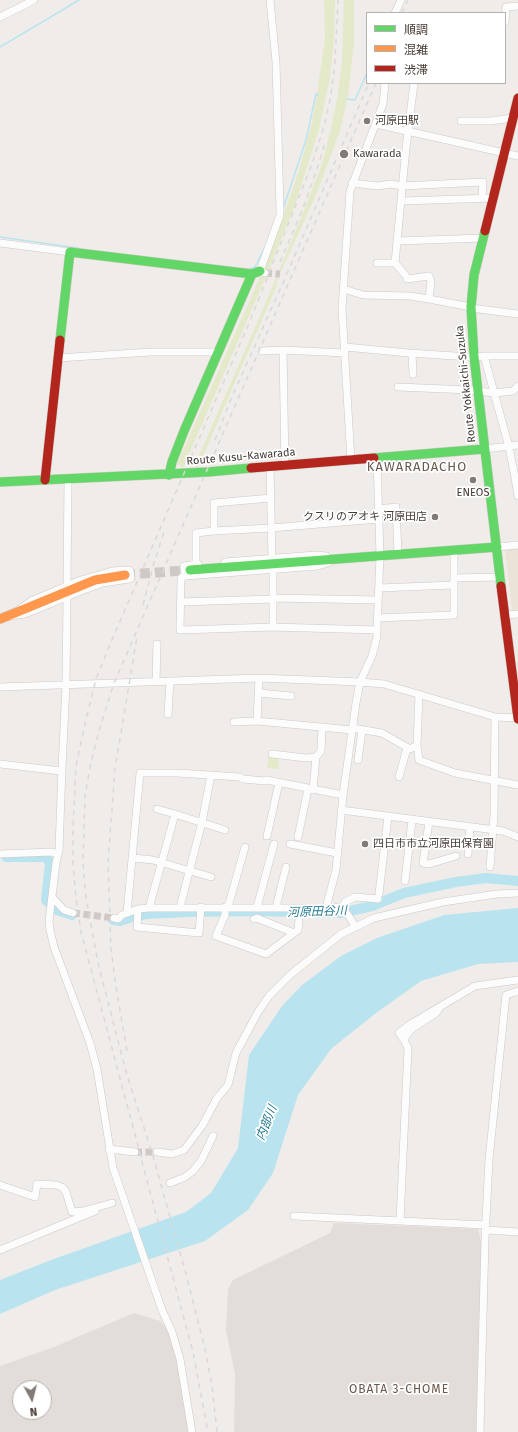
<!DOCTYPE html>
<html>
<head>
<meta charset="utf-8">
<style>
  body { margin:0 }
  #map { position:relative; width:518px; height:1432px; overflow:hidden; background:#f0ece9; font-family:"Fira Sans","Noto Sans JP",sans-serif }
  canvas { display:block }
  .legend { position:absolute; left:366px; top:12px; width:140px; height:72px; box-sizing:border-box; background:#fff; border:1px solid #b5b1ae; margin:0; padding:5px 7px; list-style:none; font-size:12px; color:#463c35 }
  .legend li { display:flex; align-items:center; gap:8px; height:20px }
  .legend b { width:20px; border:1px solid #b5b1ae }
  .north { position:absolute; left:12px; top:1380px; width:40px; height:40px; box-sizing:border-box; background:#fff; border:1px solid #b5b1ae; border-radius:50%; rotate:173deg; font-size:11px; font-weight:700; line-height:16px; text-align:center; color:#463c35 }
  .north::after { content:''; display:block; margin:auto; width:14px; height:18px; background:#827a74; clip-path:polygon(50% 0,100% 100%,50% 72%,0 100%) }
</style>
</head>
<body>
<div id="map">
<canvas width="518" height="1432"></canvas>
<ul class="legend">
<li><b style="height:5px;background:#63d668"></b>順調</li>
<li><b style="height:5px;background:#ff974d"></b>混雑</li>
<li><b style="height:5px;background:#b3261e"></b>渋滞</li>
</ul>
<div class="north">N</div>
</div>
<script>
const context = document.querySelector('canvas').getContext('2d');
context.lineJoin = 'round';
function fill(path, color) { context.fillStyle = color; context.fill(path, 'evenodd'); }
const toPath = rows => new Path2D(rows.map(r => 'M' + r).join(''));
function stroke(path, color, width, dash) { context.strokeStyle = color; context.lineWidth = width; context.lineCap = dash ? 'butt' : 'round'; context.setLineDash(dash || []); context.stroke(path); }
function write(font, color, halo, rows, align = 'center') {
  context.font = font + ' "Fira Sans","Noto Sans JP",sans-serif'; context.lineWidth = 3.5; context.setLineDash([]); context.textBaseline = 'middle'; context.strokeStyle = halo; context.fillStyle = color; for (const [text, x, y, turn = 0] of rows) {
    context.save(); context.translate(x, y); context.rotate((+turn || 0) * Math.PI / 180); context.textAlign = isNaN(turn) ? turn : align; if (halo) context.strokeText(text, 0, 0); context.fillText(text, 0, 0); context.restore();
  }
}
fill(toPath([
  [334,1223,478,1229,482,1244,476,1432,234,1432,235,1374,226,1331,228,1289,233,1280,330,1233],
  [134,1313,160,1321,167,1329,176,1353,183,1384,188,1432,0,1432,0,1366,54,1347],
  [20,1388,44,1388,44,1412,20,1412]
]), '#e3ddda');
fill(toPath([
  [518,548,518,611,512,611,505,549]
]), '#ebe2d8');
fill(toPath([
  [324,0,335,0,334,39,330,78,318,133,295,205,268,272,183,468,177,464,260,277,263,276,263,270,287,205,299,170,311,126,317,96,318,94,317,93,325,39],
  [344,0,354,0,354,44,348,96,340,131,316,195,279,276,276,284,277,285,198,468,194,467,261,314,300,220,321,167,331,129,338,94,342,60],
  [269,755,278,758,279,769,267,768]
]), '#e4eac9');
fill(toPath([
  [518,908,518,962,478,964,421,981,376,1013,331,1049,298,1095,273,1173,248,1210,205,1241,55,1290,0,1314,0,1280,51,1260,186,1212,211,1193,238,1148,249,1055,282,1006,302,985,341,956,377,938,444,915]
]), '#b9e4ef');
stroke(toPath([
  [0,47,79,0],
  [347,99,355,100,367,73],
  [283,209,306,140,316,94,318,95],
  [0,237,78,248],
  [249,269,255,267,266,245]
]), '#b9e4ef', 1.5);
stroke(toPath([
  [6,857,46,857,50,863,46,900,57,910,72,915],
  [113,920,120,921,135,916,147,914,188,912,257,911,341,913,372,906,404,893,456,882,486,878,518,881]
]), '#b9e4ef', 10);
stroke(toPath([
  [265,273,280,274],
  [73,913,114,918],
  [135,1152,157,1152]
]), '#cec9c5', 7, [7, 3.5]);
stroke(toPath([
  [125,575,190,570]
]), '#cec9c5', 10, [10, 5]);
const street = toPath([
  [395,13,401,0],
  [0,17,34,0],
  [505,22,506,7,518,6],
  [461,121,490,121,513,118],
  [376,124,518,156],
  [352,183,378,186,390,184,402,186],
  [402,186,483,182,482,198],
  [402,201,493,198],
  [398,241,483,238],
  [0,243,70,252],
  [377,263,395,263],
  [265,273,260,271,280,215,280,210,276,62,270,0],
  [406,276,395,263,406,148,414,83],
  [407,279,429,276,431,281,429,299],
  [344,289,363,295,410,296,429,299,471,307],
  [471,308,518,314],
  [345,347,409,353,470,357,484,356,509,447,514,472,518,496],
  [283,350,285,466],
  [262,351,283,350,345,353],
  [412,354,413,374],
  [484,356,518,356],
  [58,358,151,352,219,352],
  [398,387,470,390,494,393,513,391,518,386],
  [484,449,518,445],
  [351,461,342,309,350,191,383,104,385,83],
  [270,467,272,559],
  [379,509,396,507,398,554],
  [271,528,379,519],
  [214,531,271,528],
  [497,547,518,545],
  [225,562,316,555,326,556],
  [198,564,184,566,185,576,181,578,180,630,273,627,377,630,380,556,377,458],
  [196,565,196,533,214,531,214,503,271,498],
  [128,570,130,571,131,578,129,579,103,583,81,591,25,614,10,616,31,601,81,580,112,571,128,570],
  [185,576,318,566,328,563],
  [454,578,501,577],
  [67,586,68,479],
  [379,588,454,585],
  [67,597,66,685,62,768,59,850,56,863,49,921,50,930,54,947,90,1043,97,1069,113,1168,162,1310,172,1332,180,1359,192,1432],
  [273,598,378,600],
  [181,602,273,599],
  [505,615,518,614],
  [377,618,454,615,454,550],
  [273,627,273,569],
  [156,682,157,644],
  [0,687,259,678,360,682,384,684,495,717,518,718],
  [259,693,291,696],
  [168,714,170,681],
  [257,721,259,678],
  [234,722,257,721,352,730],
  [352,728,382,733,410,749,417,745,419,694],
  [417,745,419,760,455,773,518,785],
  [272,754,306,758,316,757,321,751,322,727],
  [358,760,362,730],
  [0,764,61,771],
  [399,777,407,748],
  [313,790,316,757],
  [341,810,503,831,518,837],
  [175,814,225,830],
  [429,822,423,863,429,864,456,856],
  [267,836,279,783],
  [298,837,308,789],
  [290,844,337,853],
  [0,854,52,852,58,854],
  [468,854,470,827],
  [133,858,153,860,211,877],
  [490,867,494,815,495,717],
  [405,881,412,820],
  [379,894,388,816],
  [52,897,64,910,73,913],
  [180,907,202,822,211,775],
  [225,907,225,915,216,936,266,954,298,930,300,908],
  [228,907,245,847],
  [257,907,274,844],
  [276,907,286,867],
  [343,907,345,902,355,897,378,899],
  [149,908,175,814,157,809],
  [326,908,336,870,343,795,356,703,360,682,372,656,377,637,377,630],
  [138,909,137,927,199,933,201,907],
  [127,913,140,773,177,773,240,777,243,779,265,781,267,780,343,795],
  [114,918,118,919,122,915,138,909,149,908,326,908,343,907,355,926],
  [254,919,257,918,294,933],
  [404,1040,399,1033,409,1025,475,986,518,980],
  [109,1149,135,1152],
  [157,1152,172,1154,184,1150,202,1126,217,1098,228,1085,236,1053,258,1012,269,996,290,975,341,934,374,918,443,902,497,894,518,893],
  [170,1183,185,1177,193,1171,201,1161,213,1136],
  [0,1185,35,1197,37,1184,56,1185,62,1187,66,1192,72,1212,83,1211,112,1203],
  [294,1216,486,1225],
  [400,1221,408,1048,404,1040,408,1033,413,1028,436,1013,440,1007],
  [486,1230,518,1232],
  [0,1250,95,1211],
  [480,1432,485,1240,489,1159,506,995,518,991]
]);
const fast = toPath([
  [485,231,474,275,471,307,474,357,501,586],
  [60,340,70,252,252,274],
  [374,458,484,449],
  [169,475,172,462,184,431,252,274,260,271],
  [0,482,208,472,251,468],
  [190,570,497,547]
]);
const slow = toPath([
  [0,619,95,580,125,575]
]);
const jam = toPath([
  [485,231,518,98],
  [251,468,374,458],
  [45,480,60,340],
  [501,586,518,719]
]);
stroke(street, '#cdc8c5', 8);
stroke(fast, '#d1c9c1', 10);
stroke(slow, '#d1c9c1', 10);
stroke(jam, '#d1c9c1', 10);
stroke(street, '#fdfcfc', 7);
stroke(fast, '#63d668', 9);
stroke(slow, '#ff974d', 9);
stroke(jam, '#b3261e', 9);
stroke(toPath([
  [402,13,408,0],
  [280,262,302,211,318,166,325,143],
  [215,440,231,399,286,276,369,83],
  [143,605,154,563,164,532],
  [127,1051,116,987,111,949,108,863,115,768,137,637],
  [139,1151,193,1352,208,1432],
  [141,1157,81,932,76,898,73,865,73,829,76,766,85,724,96,679,111,642,250,321,312,164,325,123,331,95,335,62,338,0],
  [217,1432,212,1386,205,1349,186,1274,153,1156,126,1072,98,963,86,897,83,863,85,796,91,762,99,731,114,683,376,83]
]), '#d9d8d8', 1.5, [5, 5]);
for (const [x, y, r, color] of [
  [367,121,4,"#827a74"],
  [344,154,5,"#827a74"],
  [473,480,4,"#827a74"],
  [435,517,4,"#827a74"],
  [365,844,4,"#827a74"]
]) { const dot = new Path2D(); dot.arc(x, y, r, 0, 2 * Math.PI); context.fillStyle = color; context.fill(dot); stroke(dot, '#fff', 1.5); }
write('11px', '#463c35', '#fff', [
  ["河原田駅",375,121],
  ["Kawarada",353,154],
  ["ENEOS",473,493,"center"],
  ["クスリのアオキ 河原田店",427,517,"right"],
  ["四日市市立河原田保育園",373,844]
], 'left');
write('11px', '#463c35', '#fff', [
  ["Route Yokkaichi-Suzuka",466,384,-96],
  ["Route Kusu-Kawarada",241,457,-5]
]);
write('italic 12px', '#277b93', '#fff', [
  ["河原田谷川",317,912,-2],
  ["内部川",267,1123,-68]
]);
context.letterSpacing = '1px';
write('12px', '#69584c', '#fff', [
  ["OBATA 3-CHOME",399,1390]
]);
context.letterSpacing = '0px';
context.letterSpacing = '1px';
write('13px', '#69584c', '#fff', [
  ["KAWARADACHO",417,467]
]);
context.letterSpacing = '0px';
</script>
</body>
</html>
